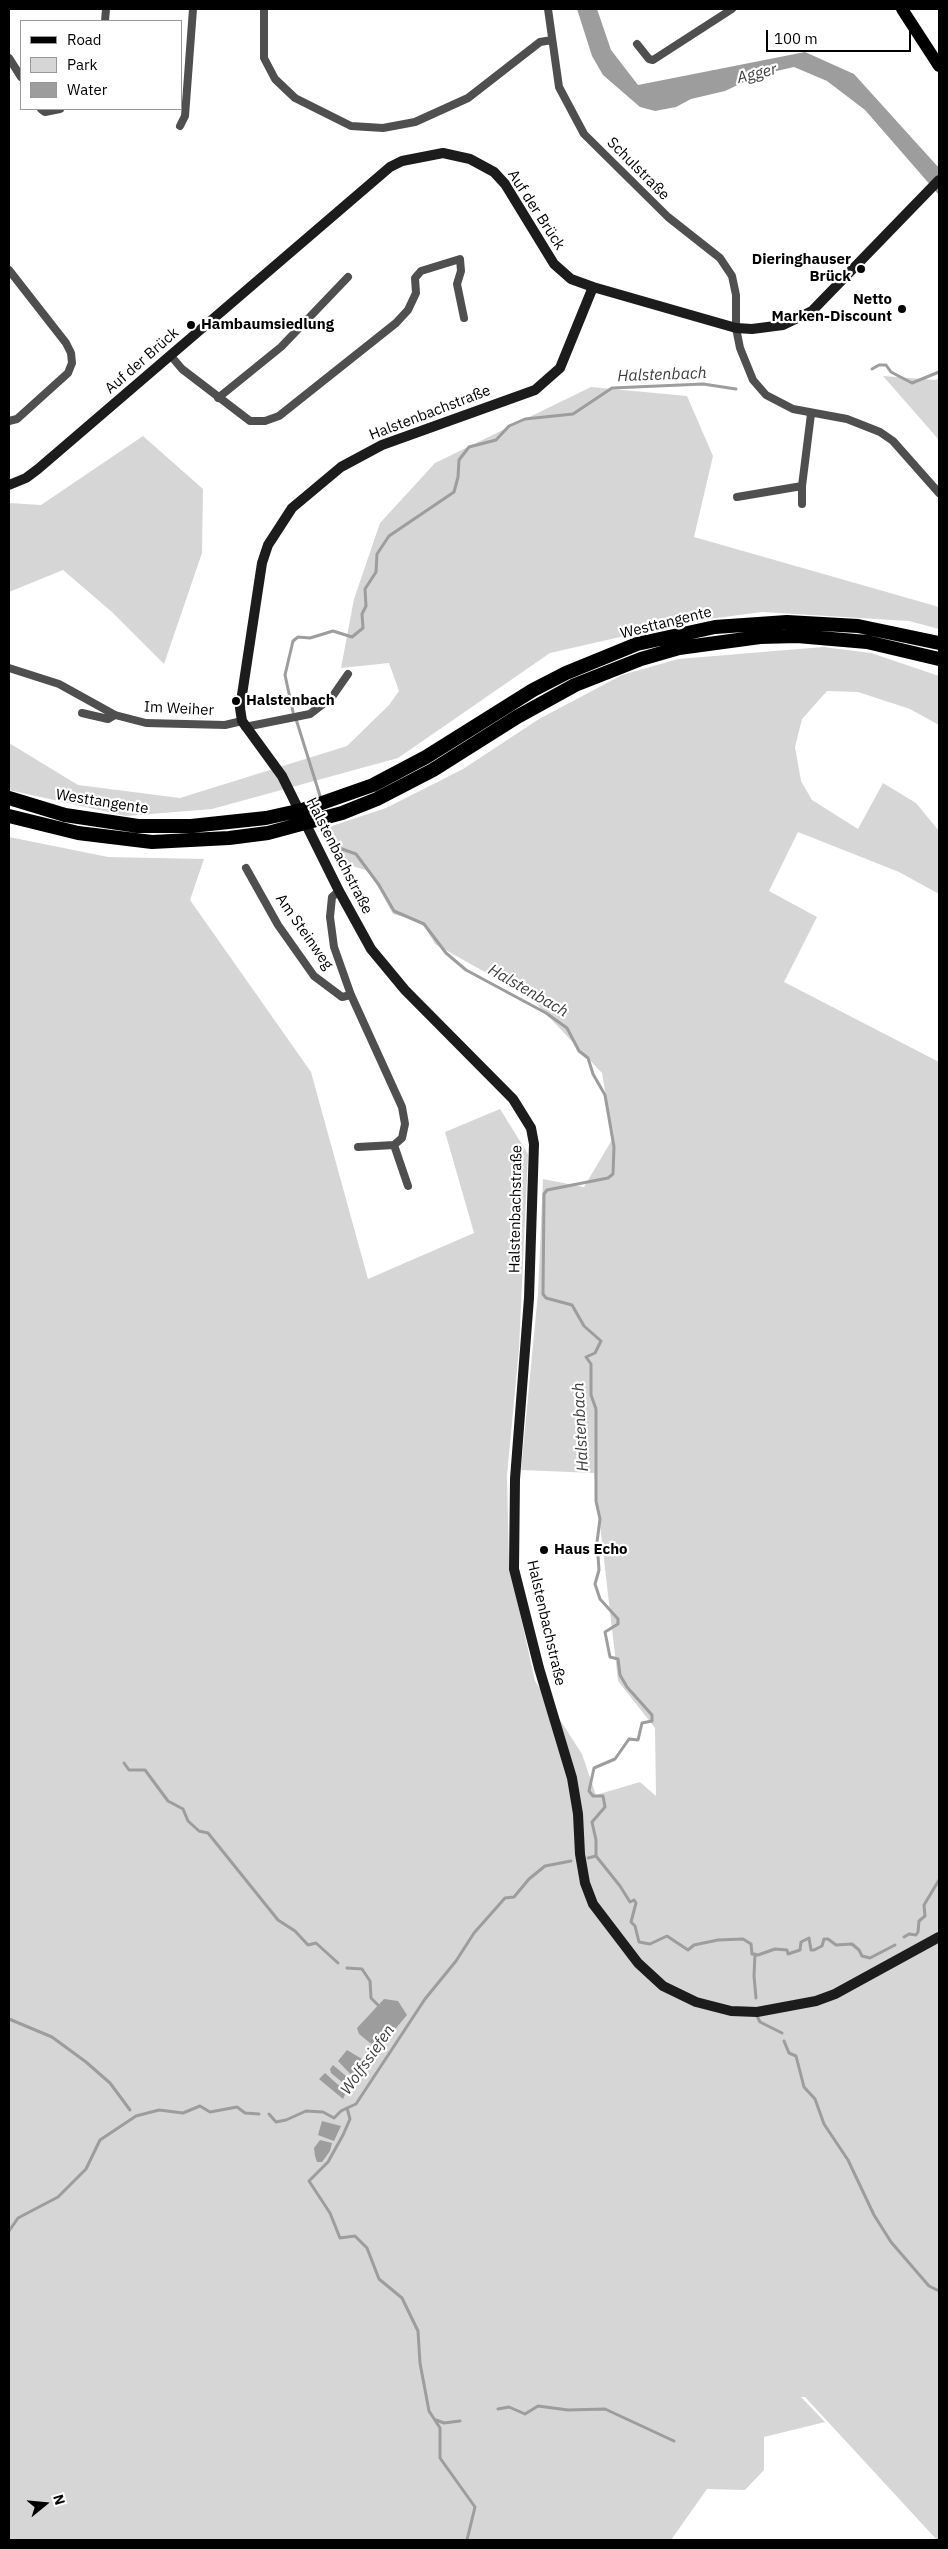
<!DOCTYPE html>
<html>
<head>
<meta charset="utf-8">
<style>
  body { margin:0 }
  #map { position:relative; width:948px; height:2549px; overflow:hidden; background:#fff; font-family:"IBM Plex Sans",sans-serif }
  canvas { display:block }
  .frame { position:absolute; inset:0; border:10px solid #000; pointer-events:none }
  .legend { position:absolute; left:20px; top:20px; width:162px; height:90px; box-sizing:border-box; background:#fff; border:1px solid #999; margin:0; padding:6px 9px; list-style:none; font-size:15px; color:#000 }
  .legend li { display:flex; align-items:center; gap:10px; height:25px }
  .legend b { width:25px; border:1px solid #999 }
  .north { position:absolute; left:20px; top:2479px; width:50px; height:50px; -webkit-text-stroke:4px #fff; paint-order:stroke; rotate:73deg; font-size:14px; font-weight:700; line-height:20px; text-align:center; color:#000 }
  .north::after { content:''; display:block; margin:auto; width:18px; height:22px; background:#000; clip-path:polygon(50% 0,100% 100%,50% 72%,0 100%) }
  .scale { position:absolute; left:766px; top:30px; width:145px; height:22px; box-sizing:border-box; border:2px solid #000; border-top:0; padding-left:6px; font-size:15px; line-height:18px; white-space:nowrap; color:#000; -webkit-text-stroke:4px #fff; paint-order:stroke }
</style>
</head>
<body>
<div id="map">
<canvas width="948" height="2549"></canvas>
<div class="frame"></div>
<ul class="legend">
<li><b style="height:6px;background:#000"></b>Road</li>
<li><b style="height:14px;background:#d6d6d6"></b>Park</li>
<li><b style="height:14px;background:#9d9d9d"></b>Water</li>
</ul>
<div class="north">N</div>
<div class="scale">100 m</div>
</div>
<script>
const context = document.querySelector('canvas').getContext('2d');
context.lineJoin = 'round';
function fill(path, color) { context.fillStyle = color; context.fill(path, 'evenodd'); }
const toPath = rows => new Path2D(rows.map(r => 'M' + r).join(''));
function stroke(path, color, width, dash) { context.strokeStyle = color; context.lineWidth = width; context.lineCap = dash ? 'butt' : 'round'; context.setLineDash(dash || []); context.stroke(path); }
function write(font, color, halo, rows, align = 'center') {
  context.font = font + ' "IBM Plex Sans",sans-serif'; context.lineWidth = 4.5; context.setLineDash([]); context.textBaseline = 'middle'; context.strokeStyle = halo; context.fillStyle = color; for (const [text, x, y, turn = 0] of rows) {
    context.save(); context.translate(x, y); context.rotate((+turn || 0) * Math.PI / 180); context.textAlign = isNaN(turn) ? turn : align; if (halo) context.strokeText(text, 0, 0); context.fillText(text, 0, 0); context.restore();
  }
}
fill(toPath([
  [883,376,936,380,939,377,939,440],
  [591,387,687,396,713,456,694,537,939,607,939,629,909,621,762,612,686,622,550,653,398,758,212,809,126,816,9,790,9,743,78,785,180,798,347,746,389,705,399,691,389,663,341,668,354,599,380,523,435,463],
  [143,436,203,489,202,553,164,664,112,612,63,570,9,592,9,503,41,505],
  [823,647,871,653,939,676,939,725,910,709,858,692,827,691,802,719,795,747,801,781,812,800,858,829,883,783,916,803,939,831,939,894,899,872,798,832,769,891,817,917,784,982,939,1062,939,2540,937,2540,805,2397,801,2397,825,2422,764,2437,764,2470,745,2490,707,2489,671,2540,9,2540,9,837,108,857,204,859,190,900,311,1072,368,1279,474,1233,445,1132,500,1109,528,1154,519,1349,507,1475,509,1564,535,1681,582,1754,596,1795,640,1782,656,1796,655,1728,618,1681,594,1473,521,1470,538,1293,543,1179,584,1187,613,1138,602,1073,531,998,435,944,422,922,393,914,369,871,345,864,323,829,386,808,463,769,539,719,622,675,678,659]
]), '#d6d6d6');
fill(toPath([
  [577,9,597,9,611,50,638,85,805,52,854,74,939,168,939,195,865,110,827,81,794,67,759,75,725,91,691,99,676,107,655,111,640,107,603,75,592,56],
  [384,1999,398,2001,407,2015,382,2045,375,2047,359,2034,357,2028],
  [347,2050,367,2062,367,2068,356,2080,338,2061],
  [333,2065,353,2082,348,2087,331,2073,330,2069],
  [325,2073,346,2092,343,2099,319,2079],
  [322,2121,341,2126,334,2141,318,2135],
  [320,2140,332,2143,330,2151,322,2162,317,2162,315,2156,314,2148]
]), '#9d9d9d');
stroke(toPath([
  [872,369,879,365,886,365,891,372,912,383,939,372],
  [293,712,285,675,293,641,298,637,310,638,333,631,352,637,363,628,362,614,366,606,365,589,376,572,377,554,389,536,454,492,458,477,459,460,469,447,496,440,509,426,525,419,573,414,612,388,703,384,736,389],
  [296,719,321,799],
  [327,822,332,840,339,848,356,854,379,885,394,911,424,924,446,953,466,970,546,1013,567,1028,579,1051,588,1058,593,1074,605,1095,614,1147,613,1174,608,1178,547,1190,544,1194,543,1294,546,1298,572,1305,584,1326,601,1341,595,1353,586,1357,591,1364,591,1395,596,1409,596,1501,600,1519,597,1542,599,1570,595,1584,600,1599,618,1619,618,1624,605,1632,610,1657,618,1659,620,1675,627,1687,652,1715,652,1721,642,1723,638,1740,629,1739,615,1759,594,1768,589,1791,593,1796,603,1796,605,1807,592,1822,596,1840,596,1856],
  [124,1763,129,1770,145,1770,168,1801,183,1809,188,1821,199,1831,208,1833,278,1920,295,1931,308,1945,316,1943,338,1963],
  [596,1856,620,1886,630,1902,634,1900,636,1903,631,1922,635,1926,639,1942,650,1944,667,1936,688,1950,694,1945,718,1940,743,1939,751,1944,752,1954,758,1955,775,1949,787,1950,788,1954,800,1950,801,1942,809,1938,811,1950,814,1950,822,1946,824,1939,828,1939,836,1945,852,1944,859,1950,862,1956,870,1958,895,1945],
  [588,1858,596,1856],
  [904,1937,909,1934,916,1935,918,1932,919,1921,925,1916,924,1905,939,1880],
  [755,1954,754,1976,756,1998],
  [347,1968,362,1969,370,1981,371,1998,378,2005],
  [757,2016,760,2022,782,2033],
  [9,2019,52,2037,86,2062,110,2083,130,2110],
  [784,2041,789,2053,796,2056,804,2087,815,2099,824,2124,848,2160,874,2215,891,2242,929,2286,939,2291],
  [269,2114,276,2122,286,2120,306,2111,323,2112,334,2118,341,2111,347,2108],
  [9,2231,18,2218,58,2197,86,2169,100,2140,136,2116,159,2110,183,2113,200,2106,210,2112,237,2107,245,2113,259,2114],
  [498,2409,509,2407,525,2414,538,2406,568,2410,605,2409,674,2441],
  [436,2420,444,2423,460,2421],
  [467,2540,475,2507,440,2458,440,2428,429,2411,420,2363,418,2331,402,2298,379,2279,367,2248,355,2236,340,2238,330,2213,309,2181,328,2162,343,2135,350,2119,347,2108,356,2104,425,1999,456,1961,474,1933,505,1898,514,1897,529,1879,545,1866,571,1861]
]), '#9d9d9d', 3);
stroke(toPath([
  [264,9,264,58,275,79,295,98,351,126,383,128,415,122,468,98,540,42,552,40],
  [548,9,559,87,584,134,668,217,720,258,732,276,736,295,736,328,740,348,753,380,766,395,793,409,847,419,880,432,893,441,939,493],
  [105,21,106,9],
  [637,44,649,59,653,60,732,9],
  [9,58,21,77],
  [41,109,45,112,60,109],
  [180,126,185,116,193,9],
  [9,270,66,343,71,353,72,363,68,373,17,419,9,421],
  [171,356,182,369,250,421,265,421,279,416,396,323,408,310,416,293,415,278,421,271,460,259,461,271,457,284,464,318],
  [218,398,281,347,348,277],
  [737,497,802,486],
  [802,504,802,486,811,414],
  [9,668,59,684,115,715,146,723,225,725,242,721],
  [82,713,108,719,115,715],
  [245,727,310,714,332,697,348,674],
  [246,868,278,925,314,976,342,997,351,995],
  [339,891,332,897,330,917,334,947,351,995,402,1107,405,1124,402,1138,394,1145,408,1186],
  [358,1147,394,1145]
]), '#4f4f4f', 8);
stroke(toPath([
  [593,287,560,368,535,390,382,445,341,467,292,508,268,545,262,563,240,708,242,721,282,776,339,891,371,949,405,990,513,1099,531,1128,534,1144,529,1298,515,1479,514,1569,539,1668,572,1778,578,1814,580,1854,585,1883,593,1904,638,1963,663,1986,696,2002,731,2011,757,2012,816,2001,835,1994,939,1937],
  [9,485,26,478,38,469,390,167,402,161,443,153,470,159,494,172,505,184,554,264,571,279,593,287,736,328,752,329,783,325,812,311,939,180]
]), '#1c1c1c', 10);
stroke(toPath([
  [902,9,939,66]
]), '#000', 12);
stroke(toPath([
  [9,798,65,815,138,826,191,826,266,818,302,810,373,785,426,757,533,690,566,673,637,644,715,627,787,622,858,626,939,643],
  [9,816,78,833,152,842,229,838,268,833,342,813,377,799,433,770,517,717,575,685,641,659,679,648,760,637,797,636,867,642,939,659]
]), '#000', 14);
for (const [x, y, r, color] of [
  [861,269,5,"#000"],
  [902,309,5,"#000"],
  [191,325,5,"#000"],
  [236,701,5,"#000"],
  [544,1550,5,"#000"]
]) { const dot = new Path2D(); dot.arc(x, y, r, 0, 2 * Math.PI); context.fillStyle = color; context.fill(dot); stroke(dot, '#fff', 2); }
write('15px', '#000', '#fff', [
  ["Schulstraße",638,169,45],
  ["Auf der Brück",536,210,57],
  ["Auf der Brück",142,361,-41],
  ["Halstenbachstraße",430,413,-21],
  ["Westtangente",666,623,-14],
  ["Im Weiher",179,709,3],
  ["Westtangente",102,802,9],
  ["Halstenbachstraße",339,856,63],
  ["Am Steinweg",304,932,55],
  ["Halstenbachstraße",516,1209,-89],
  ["Halstenbachstraße",546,1623,77]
]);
write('bold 15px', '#000', '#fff', [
  ["Dieringhauser",851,260,"right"],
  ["Brück",851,277,"right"],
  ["Netto",892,300,"right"],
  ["Marken-Discount",892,317,"right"],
  ["Hambaumsiedlung",201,325],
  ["Halstenbach",246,701],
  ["Haus Echo",554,1550]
], 'left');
write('italic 16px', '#3e3e3e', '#fff', [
  ["Agger",757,74,-14],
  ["Halstenbach",662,375,-2],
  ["Halstenbach",528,991,30],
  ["Halstenbach",581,1427,-93],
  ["Wolfssiefen",368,2060,-55]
]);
</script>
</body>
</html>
